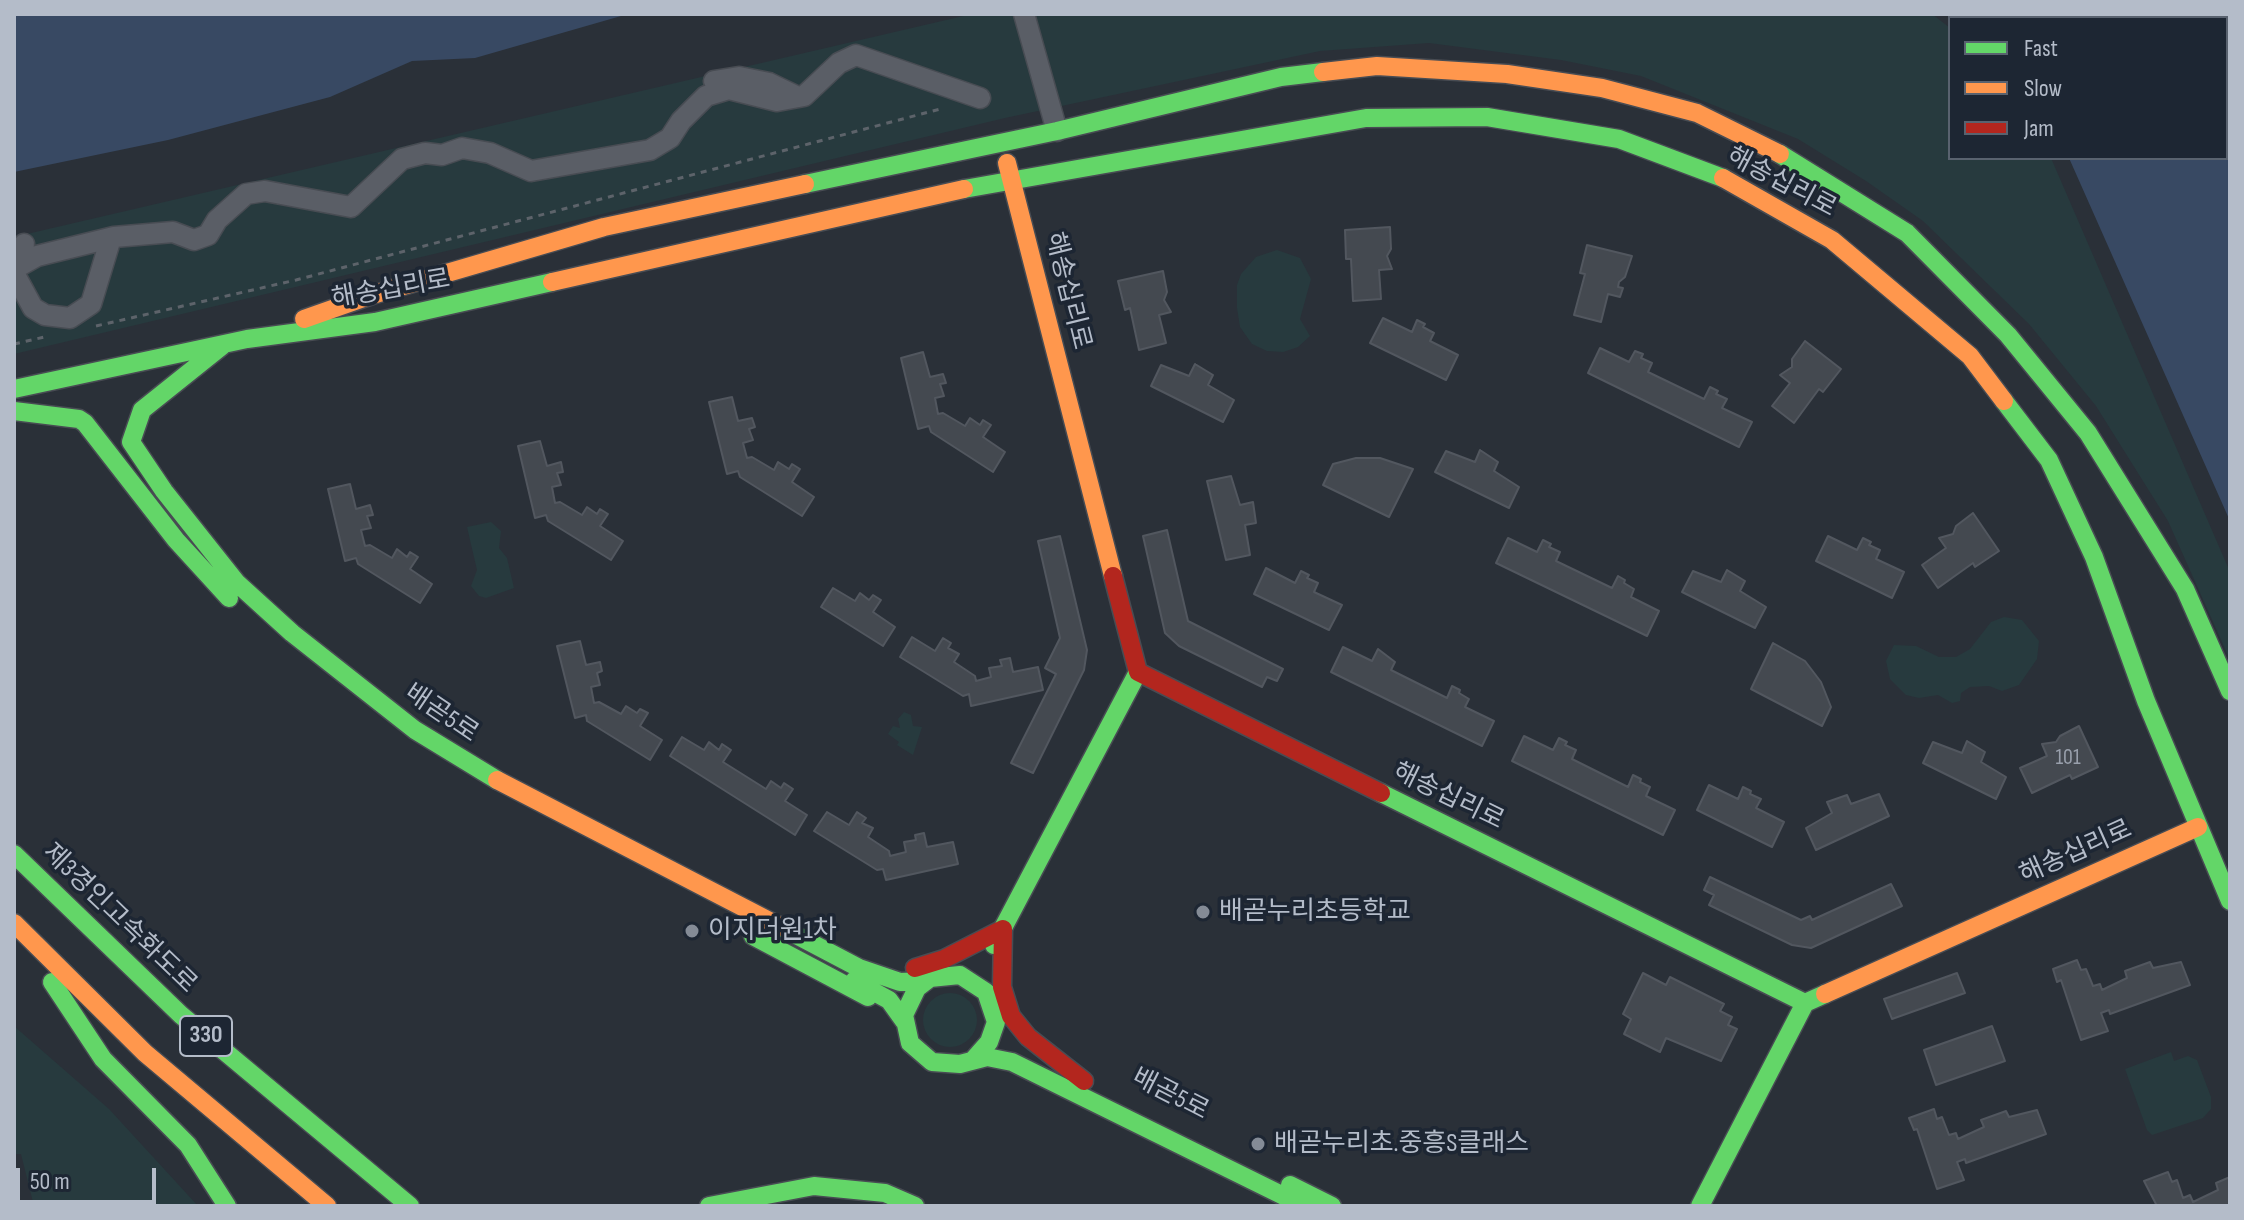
<!DOCTYPE html>
<html>
<head>
<meta charset="utf-8">
<style>
  body { margin:0 }
  #map { position:relative; width:2244px; height:1220px; overflow:hidden; background:#2a3038; font-family:"Sofia Sans Condensed",sans-serif }
  canvas { display:block }
  .frame { position:absolute; inset:0; border:16px solid #b4bcc9; pointer-events:none }
  .legend { position:absolute; left:1948px; top:16px; width:280px; height:144px; box-sizing:border-box; background:#1d2633; border:2px solid #59626f; margin:0; padding:10px 14px; list-style:none; font-size:24px; color:#b4bcc9 }
  .legend li { display:flex; align-items:center; gap:16px; height:40px }
  .legend b { width:40px; border:2px solid #59626f }
  .scale { position:absolute; left:16px; top:1168px; width:140px; height:36px; box-sizing:border-box; border:4px solid #b4bcc9; border-top:0; padding-left:10px; font-size:24px; line-height:28px; white-space:nowrap; color:#b4bcc9; -webkit-text-stroke:6px #1d2633; paint-order:stroke }
</style>
</head>
<body>
<div id="map">
<canvas width="2244" height="1220"></canvas>
<div class="frame"></div>
<ul class="legend">
<li><b style="height:10px;background:#63d668"></b>Fast</li>
<li><b style="height:10px;background:#ff974d"></b>Slow</li>
<li><b style="height:10px;background:#b3261e"></b>Jam</li>
</ul>
<div class="scale">50 m</div>
</div>
<script>
const context = document.querySelector('canvas').getContext('2d');
context.lineJoin = 'round';
function fill(path, color) { context.fillStyle = color; context.fill(path, 'evenodd'); }
const toPath = rows => new Path2D(rows.map(r => 'M' + r).join(''));
function stroke(path, color, width, dash) { context.strokeStyle = color; context.lineWidth = width; context.lineCap = dash ? 'butt' : 'round'; context.setLineDash(dash || []); context.stroke(path); }
function write(font, color, halo, rows, align = 'center') {
  context.font = font + ' "Sofia Sans Condensed","Noto Sans KR",sans-serif'; context.lineWidth = 7; context.setLineDash([]); context.textBaseline = 'middle'; context.strokeStyle = halo; context.fillStyle = color; for (const [text, x, y, turn = 0] of rows) {
    context.save(); context.translate(x, y); context.rotate((+turn || 0) * Math.PI / 180); context.textAlign = isNaN(turn) ? turn : align; if (halo) context.strokeText(text, 0, 0); context.fillText(text, 0, 0); context.restore();
  }
}
fill(toPath([
  [972,14,1932,14,1950,28,1950,158,2051,158,2230,572,2230,660,2168,521,2096,406,2029,324,1923,221,1866,181,1798,139,1641,76,1561,60,1429,43,1320,51,1005,118,14,354,14,237],
  [1277,250,1300,258,1311,279,1300,319,1310,336,1298,347,1283,352,1267,351,1252,344,1240,327,1237,308,1237,285,1241,274,1256,257],
  [491,522,501,531,499,548,507,558,514,588,486,598,479,596,471,586,477,570,467,527],
  [2004,617,2022,620,2039,641,2037,659,2019,685,2002,691,1989,686,1970,687,1961,693,1960,701,1952,703,1938,695,1919,698,1906,695,1890,679,1886,661,1894,645,1916,646,1939,657,1956,657,1970,649,1991,622],
  [904,712,911,715,913,726,922,727,913,755,897,745,899,742,888,734,893,726,900,728,898,719],
  '923 1020a27 27 0 1 1 54 0a27 27 0 1 1-54 0Z',
  [14,1026,109,1109,198,1206,34,1206,21,1154,14,1154],
  [2171,1052,2174,1061,2188,1056,2197,1060,2211,1097,2211,1109,2203,1118,2152,1135,2147,1130,2125,1069]
]), '#273a3e');
fill(toPath([
  [14,14,628,14,475,58,412,61,330,97,168,140,14,172],
  [1967,14,2230,14,2230,521,2069,158,2226,158,2226,18,1968,18]
]), '#384963');
const building = toPath([
  [1390,227,1391,249,1387,256,1392,269,1379,270,1381,299,1353,301,1351,259,1346,259,1345,230,1390,227],
  [1587,245,1632,256,1625,277,1619,282,1618,287,1623,288,1620,297,1608,294,1601,322,1574,315,1585,274,1580,273,1587,245],
  [1163,271,1167,292,1164,300,1171,312,1159,315,1166,343,1139,350,1130,308,1125,310,1118,281,1163,271],
  [1383,318,1412,332,1417,320,1425,324,1423,327,1434,333,1430,341,1458,355,1446,380,1370,343,1383,318],
  [1805,341,1841,369,1823,392,1819,389,1794,423,1772,406,1790,383,1780,375,1792,367,1792,359,1805,341],
  [1600,348,1629,362,1635,351,1643,354,1641,358,1652,363,1648,372,1704,399,1710,387,1718,391,1716,394,1727,399,1722,408,1752,422,1739,447,1588,373,1600,348],
  [923,352,930,377,943,374,946,383,940,384,944,396,935,398,938,414,943,413,965,426,970,418,980,425,983,420,991,425,983,437,1005,452,993,472,931,432,929,426,918,429,901,358,923,352],
  [1195,364,1213,375,1208,385,1234,400,1223,422,1151,386,1161,365,1189,376,1195,364],
  [732,397,738,421,752,418,755,427,749,429,753,440,743,443,747,458,752,457,774,470,778,462,789,469,792,464,800,469,792,482,814,497,802,516,740,477,738,471,727,474,709,402,732,397],
  [540,441,547,466,561,462,563,472,557,473,561,485,552,487,555,503,560,502,582,515,587,507,597,514,600,509,608,514,600,526,623,541,611,560,548,521,546,515,535,518,518,446,540,441],
  [1480,450,1498,462,1494,471,1519,487,1509,508,1435,472,1446,451,1475,462,1480,450],
  [1380,458,1413,469,1389,517,1323,485,1333,464,1356,458,1380,458],
  [1231,476,1240,505,1253,502,1256,523,1245,525,1250,555,1226,560,1207,481,1231,476],
  [350,484,356,509,370,505,373,515,367,516,371,528,361,530,365,546,370,545,392,558,397,549,407,557,410,552,418,557,410,569,432,584,420,603,358,564,356,558,345,561,328,489,350,484],
  [1973,513,1999,551,1975,567,1973,563,1938,588,1922,565,1946,548,1939,538,1953,534,1956,526,1973,513],
  [1167,530,1188,621,1283,669,1277,681,1267,677,1262,687,1179,646,1165,633,1143,536,1167,530],
  [1060,536,1087,650,1084,670,1033,773,1011,763,1056,674,1045,668,1060,638,1038,541,1060,536],
  [1828,536,1857,550,1863,538,1871,542,1869,545,1880,550,1876,559,1904,572,1892,598,1816,561,1828,536],
  [1508,538,1537,552,1543,540,1551,544,1549,547,1560,552,1556,561,1612,588,1618,576,1625,580,1624,583,1634,589,1631,597,1659,611,1647,636,1496,563,1508,538],
  [1266,568,1295,583,1301,571,1309,575,1307,578,1318,583,1314,592,1342,605,1329,630,1254,594,1266,568],
  [1727,570,1745,581,1740,591,1766,607,1755,628,1682,592,1693,571,1721,582,1727,570],
  [833,588,855,601,860,593,869,600,873,595,881,600,873,612,895,627,883,646,821,607,833,588],
  [912,637,935,651,943,638,951,643,948,648,959,654,954,662,975,676,976,681,991,677,989,668,1002,666,1000,660,1010,658,1013,672,1038,667,1043,690,971,706,969,694,963,696,900,657,912,637],
  [580,641,586,665,600,662,602,671,597,673,600,685,591,687,594,703,599,702,621,714,626,706,637,713,640,709,648,713,640,726,662,740,650,760,587,721,586,715,575,718,557,646,580,641],
  [1773,643,1805,661,1821,682,1831,707,1822,726,1751,689,1773,643],
  [1343,647,1372,661,1378,649,1395,662,1391,670,1447,698,1452,686,1460,690,1459,693,1469,699,1465,707,1494,721,1482,746,1331,672,1343,647],
  [2079,726,2098,767,2072,779,2070,775,2032,793,2020,768,2047,756,2042,744,2056,742,2060,736,2079,726],
  [1524,736,1553,750,1559,738,1567,742,1565,745,1576,750,1572,759,1628,787,1633,775,1641,779,1640,782,1650,787,1646,796,1675,810,1663,835,1512,761,1524,736],
  [682,737,704,750,709,742,719,750,722,744,731,750,723,762,766,789,771,781,781,788,784,783,793,789,785,801,807,815,795,835,670,756,682,737],
  [1967,741,1985,752,1981,762,2006,777,1996,799,1923,763,1933,742,1962,753,1967,741],
  [1709,785,1738,799,1743,787,1751,791,1750,794,1761,799,1756,808,1784,822,1772,847,1697,810,1709,785],
  [1879,794,1889,816,1816,850,1806,828,1832,813,1827,802,1847,795,1851,804,1879,794],
  [827,812,849,825,857,812,866,818,862,823,873,828,868,837,889,851,890,856,906,852,904,842,916,840,915,835,924,833,927,847,953,842,958,864,886,880,883,869,877,870,814,831,827,812],
  [1710,877,1801,920,1810,916,1812,920,1891,884,1902,906,1811,948,1792,945,1709,905,1714,895,1704,890,1710,877],
  [2077,960,2081,970,2086,969,2093,986,2100,984,2102,990,2127,978,2125,971,2150,962,2153,968,2181,962,2190,985,2110,1014,2109,1010,2101,1013,2108,1031,2081,1040,2061,980,2057,982,2053,969,2077,960],
  [1643,973,1666,985,1670,977,1724,1004,1720,1011,1732,1017,1728,1025,1737,1029,1721,1061,1666,1038,1660,1052,1624,1034,1631,1019,1623,1014,1643,973],
  [1957,973,1965,993,1892,1019,1884,999,1957,973],
  [1992,1026,2005,1061,1936,1085,1924,1050,1992,1026],
  [1934,1109,1937,1119,1942,1117,1949,1135,1956,1133,1958,1139,1984,1127,1981,1120,2006,1111,2009,1117,2037,1110,2046,1134,1966,1163,1965,1159,1957,1162,1964,1180,1937,1189,1917,1129,1914,1130,1909,1118,1934,1109],
  [2168,1172,2172,1182,2177,1180,2183,1198,2190,1195,2193,1202,2218,1190,2216,1183,2230,1177,2230,1206,2157,1206,2144,1181,2168,1172]
]);
fill(building, '#444950');
stroke(building, '#52575f', 2);
const street = toPath([
  [1024,14,1057,131],
  [714,81,739,77,769,83,798,97],
  [14,258,24,244],
  [14,269,37,256,114,237,173,232,194,240,208,235,217,220,246,194,265,191,351,207,402,159,425,153,442,155,462,148,490,153,531,171,650,150,670,138,681,121,706,96,729,89,777,101,804,96,839,63,856,55,980,98],
  [14,273,33,308,45,315,70,318,91,304,111,238]
]);
const fast = toPath([
  [1780,154,1907,233,2008,335,2088,433,2185,589,2230,691],
  [805,184,1057,131,1281,77,1323,72],
  [964,189,1366,118,1487,117,1619,139,1723,178],
  [222,346,142,410,131,442,164,491,237,583,292,633,415,730,497,780],
  [14,389,247,339,375,322,552,282],
  [2004,401,2049,460,2094,557,2146,701,2230,901],
  [14,411,79,419,85,423,176,540,229,598],
  [1381,793,1805,1003,1825,994],
  [14,854,181,1015,410,1206],
  [781,927,859,968,900,982,926,981],
  [753,936,868,997],
  [994,945,1138,672],
  [854,981,889,1000,904,1021],
  [52,982,103,1059,188,1145,227,1206],
  [974,1059,989,1042,996,1022,986,992,960,975,930,978,917,988,904,1015,910,1043,932,1062,960,1064,987,1057,1012,1062,1304,1206],
  [1290,1185,1332,1206],
  [709,1206,814,1186,885,1193,915,1206],
  [1700,1206,1805,1003]
]);
const slow = toPath([
  [1323,72,1377,66,1507,74,1602,88,1697,113,1780,154],
  [1007,163,1113,576],
  [1723,178,1832,240,1970,356,2004,401],
  [552,282,964,189],
  [304,319,372,295,604,227,805,184],
  [497,780,781,927],
  [14,923,145,1053,327,1206],
  [1825,994,2198,827]
]);
const jam = toPath([
  [1113,576,1138,672,1381,793],
  [915,968,944,959,1003,929,1002,987,1011,1016,1028,1037,1084,1081]
]);
stroke(street, '#484c53', 23);
stroke(fast, '#484c53', 21);
stroke(slow, '#484c53', 21);
stroke(jam, '#484c53', 21);
stroke(toPath([
  [96,326,296,280,944,108],
  [14,344,49,336]
]), '#5d636a', 3, [6, 6]);
stroke(street, '#5a5e66', 20);
stroke(fast, '#63d668', 18);
stroke(slow, '#ff974d', 18);
stroke(jam, '#b3261e', 18);
for (const [x, y, r, color] of [
  [1203,912,8,"#848b96"],
  [692,931,8,"#848b96"],
  [1258,1144,8,"#848b96"]
]) { const dot = new Path2D(); dot.arc(x, y, r, 0, 2 * Math.PI); context.fillStyle = color; context.fill(dot); stroke(dot, '#1d2633', 3); }
write('22px', '#989fab', null, [
  ["101",2068,758]
]);
for (const [x, y, w] of [
  [206,1036,52]
]) { const box = new Path2D(); box.roundRect(x - w / 2, y - 20, w, 40, 6); context.fillStyle = '#1d2633'; context.fill(box); stroke(box, '#b4bcc9', 2); }
write('bold 24px', '#b4bcc9', null, [
  ["330",206,1036]
]);
write('26px', '#b4bcc9', '#1d2633', [
  ["해송십리로",1781,183,28],
  ["해송십리로",391,290,-10],
  ["해송십리로",1067,291,76],
  ["배곧5로",441,714,34],
  ["해송십리로",1448,797,26],
  ["해송십리로",2076,853,-24],
  ["제3경인고속화도로",119,919,44],
  ["배곧5로",1170,1095,27]
]);
write('26px', '#b4bcc9', '#1d2633', [
  ["배곧누리초등학교",1219,912],
  ["이지더원1차",708,931],
  ["배곧누리초.중흥S클래스",1274,1144]
], 'left');
</script>
</body>
</html>
